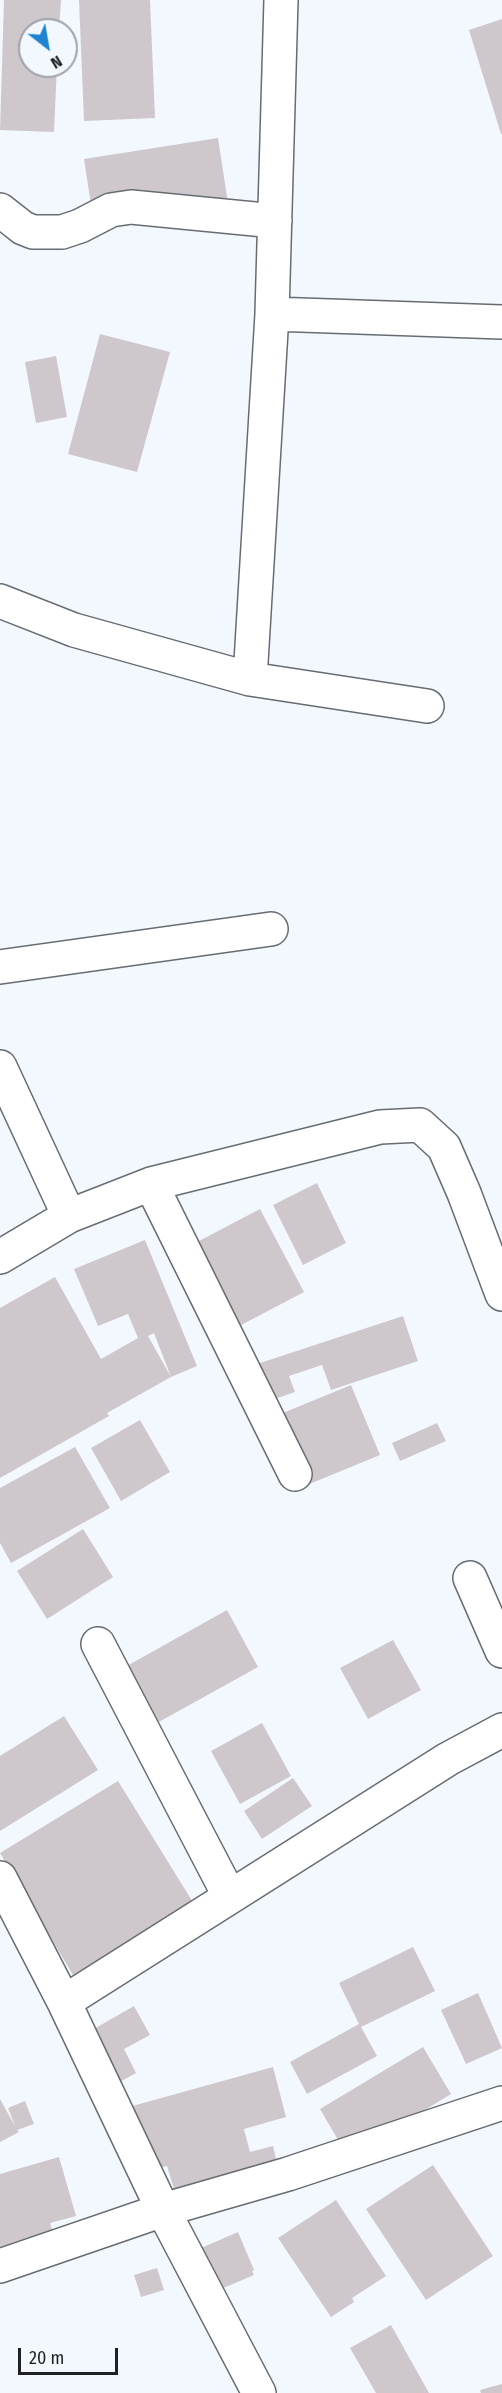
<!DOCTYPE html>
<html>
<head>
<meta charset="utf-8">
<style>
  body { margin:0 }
  #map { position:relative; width:502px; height:2393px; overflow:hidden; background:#f3f8fe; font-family:"Fira Sans Condensed",sans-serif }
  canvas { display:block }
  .north { position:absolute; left:18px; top:18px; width:60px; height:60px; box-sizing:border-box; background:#f3f8fe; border:2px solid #9ea2a6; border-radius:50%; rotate:149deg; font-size:16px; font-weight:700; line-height:24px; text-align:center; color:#1f2022 }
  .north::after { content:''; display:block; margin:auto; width:21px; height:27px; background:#1e84cf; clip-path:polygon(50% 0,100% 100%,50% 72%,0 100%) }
  .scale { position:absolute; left:18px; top:2348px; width:100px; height:27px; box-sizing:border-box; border:3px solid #1f2022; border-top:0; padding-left:8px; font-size:18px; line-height:21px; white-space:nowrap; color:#1f2022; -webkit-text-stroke:4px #f3f8fe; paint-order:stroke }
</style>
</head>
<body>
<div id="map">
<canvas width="502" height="2393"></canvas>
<div class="north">N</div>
<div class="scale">20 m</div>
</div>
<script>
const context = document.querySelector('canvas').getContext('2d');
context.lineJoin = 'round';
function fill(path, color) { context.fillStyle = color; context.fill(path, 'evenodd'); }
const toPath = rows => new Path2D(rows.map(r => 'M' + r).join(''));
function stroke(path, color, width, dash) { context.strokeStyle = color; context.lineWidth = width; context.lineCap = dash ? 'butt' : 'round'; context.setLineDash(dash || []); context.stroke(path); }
fill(toPath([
  [4,0,61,0,59,30,30,30,30,66,57,66,54,132,0,130],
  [79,0,150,0,155,118,84,121],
  [502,19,502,134,501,134,469,30],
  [218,138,228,203,94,224,84,159],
  [100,334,170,352,137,472,68,454],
  [56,356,67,417,36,423,25,362],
  [317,1183,346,1243,303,1265,273,1205],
  [260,1209,304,1292,226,1333,182,1250],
  [145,1240,197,1366,171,1377,154,1333,148,1336,171,1377,107,1413,109,1416,0,1478,0,1308,55,1277,101,1359,138,1338,128,1314,98,1326,74,1269],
  [403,1316,418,1361,331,1390,322,1365,289,1376,295,1392,257,1405,245,1368],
  [351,1385,380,1455,290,1492,261,1422],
  [140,1420,170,1472,121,1501,91,1448],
  [437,1423,446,1441,400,1461,392,1443],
  [75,1447,110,1508,11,1563,0,1543,0,1488],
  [83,1529,113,1577,47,1619,17,1571],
  [227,1610,258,1667,148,1728,116,1672],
  [393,1640,421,1690,368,1719,340,1668],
  [64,1716,98,1770,0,1831,0,1756],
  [262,1723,291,1776,240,1804,211,1751],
  [293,1778,312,1806,262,1839,244,1811],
  [118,1781,199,1912,79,1985,0,1853],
  [413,1947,435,1991,361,2027,377,2056,307,2094,290,2062,359,2024,339,1983],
  [478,1993,502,2048,466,2064,441,2010],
  [134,2006,150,2035,124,2049,136,2073,109,2088,80,2037],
  [423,2047,451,2094,348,2157,320,2109],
  [273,2067,286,2117,244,2129,250,2152,273,2146,279,2171,177,2199,167,2166,136,2174,118,2110],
  [0,2099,15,2126,8,2108,25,2101,34,2124,17,2130,19,2132,0,2142],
  [59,2157,76,2216,50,2223,58,2250,0,2267,0,2174],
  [433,2165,493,2256,426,2300,366,2209],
  [336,2200,386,2276,352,2298,354,2302,331,2317,278,2238],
  [238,2232,254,2270,252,2271,254,2275,195,2300,178,2258],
  [157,2268,164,2290,141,2297,134,2275],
  [391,2325,429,2393,376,2393,350,2348],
  [502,2384,502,2393,481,2393,480,2390]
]), '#cec8cd');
const street = toPath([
  [0,210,23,228,33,232,62,232,80,226,111,210,131,207,275,221],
  [272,314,502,322],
  [0,601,74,630,250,679,427,706],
  [250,679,272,314,281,0],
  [0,967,271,929],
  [0,1067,69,1216],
  [151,1184,295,1474],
  [0,1257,69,1216,151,1184,380,1127,420,1125,444,1147,464,1193,502,1294],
  [470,1578,502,1651],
  [98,1644,230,1897],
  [0,1878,64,2002,163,2210,259,2393],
  [64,2002,448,1759,502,1730],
  [0,2266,163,2210,288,2174,502,2103]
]);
stroke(street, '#676c71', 36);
stroke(street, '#fff', 33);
</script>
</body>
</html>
